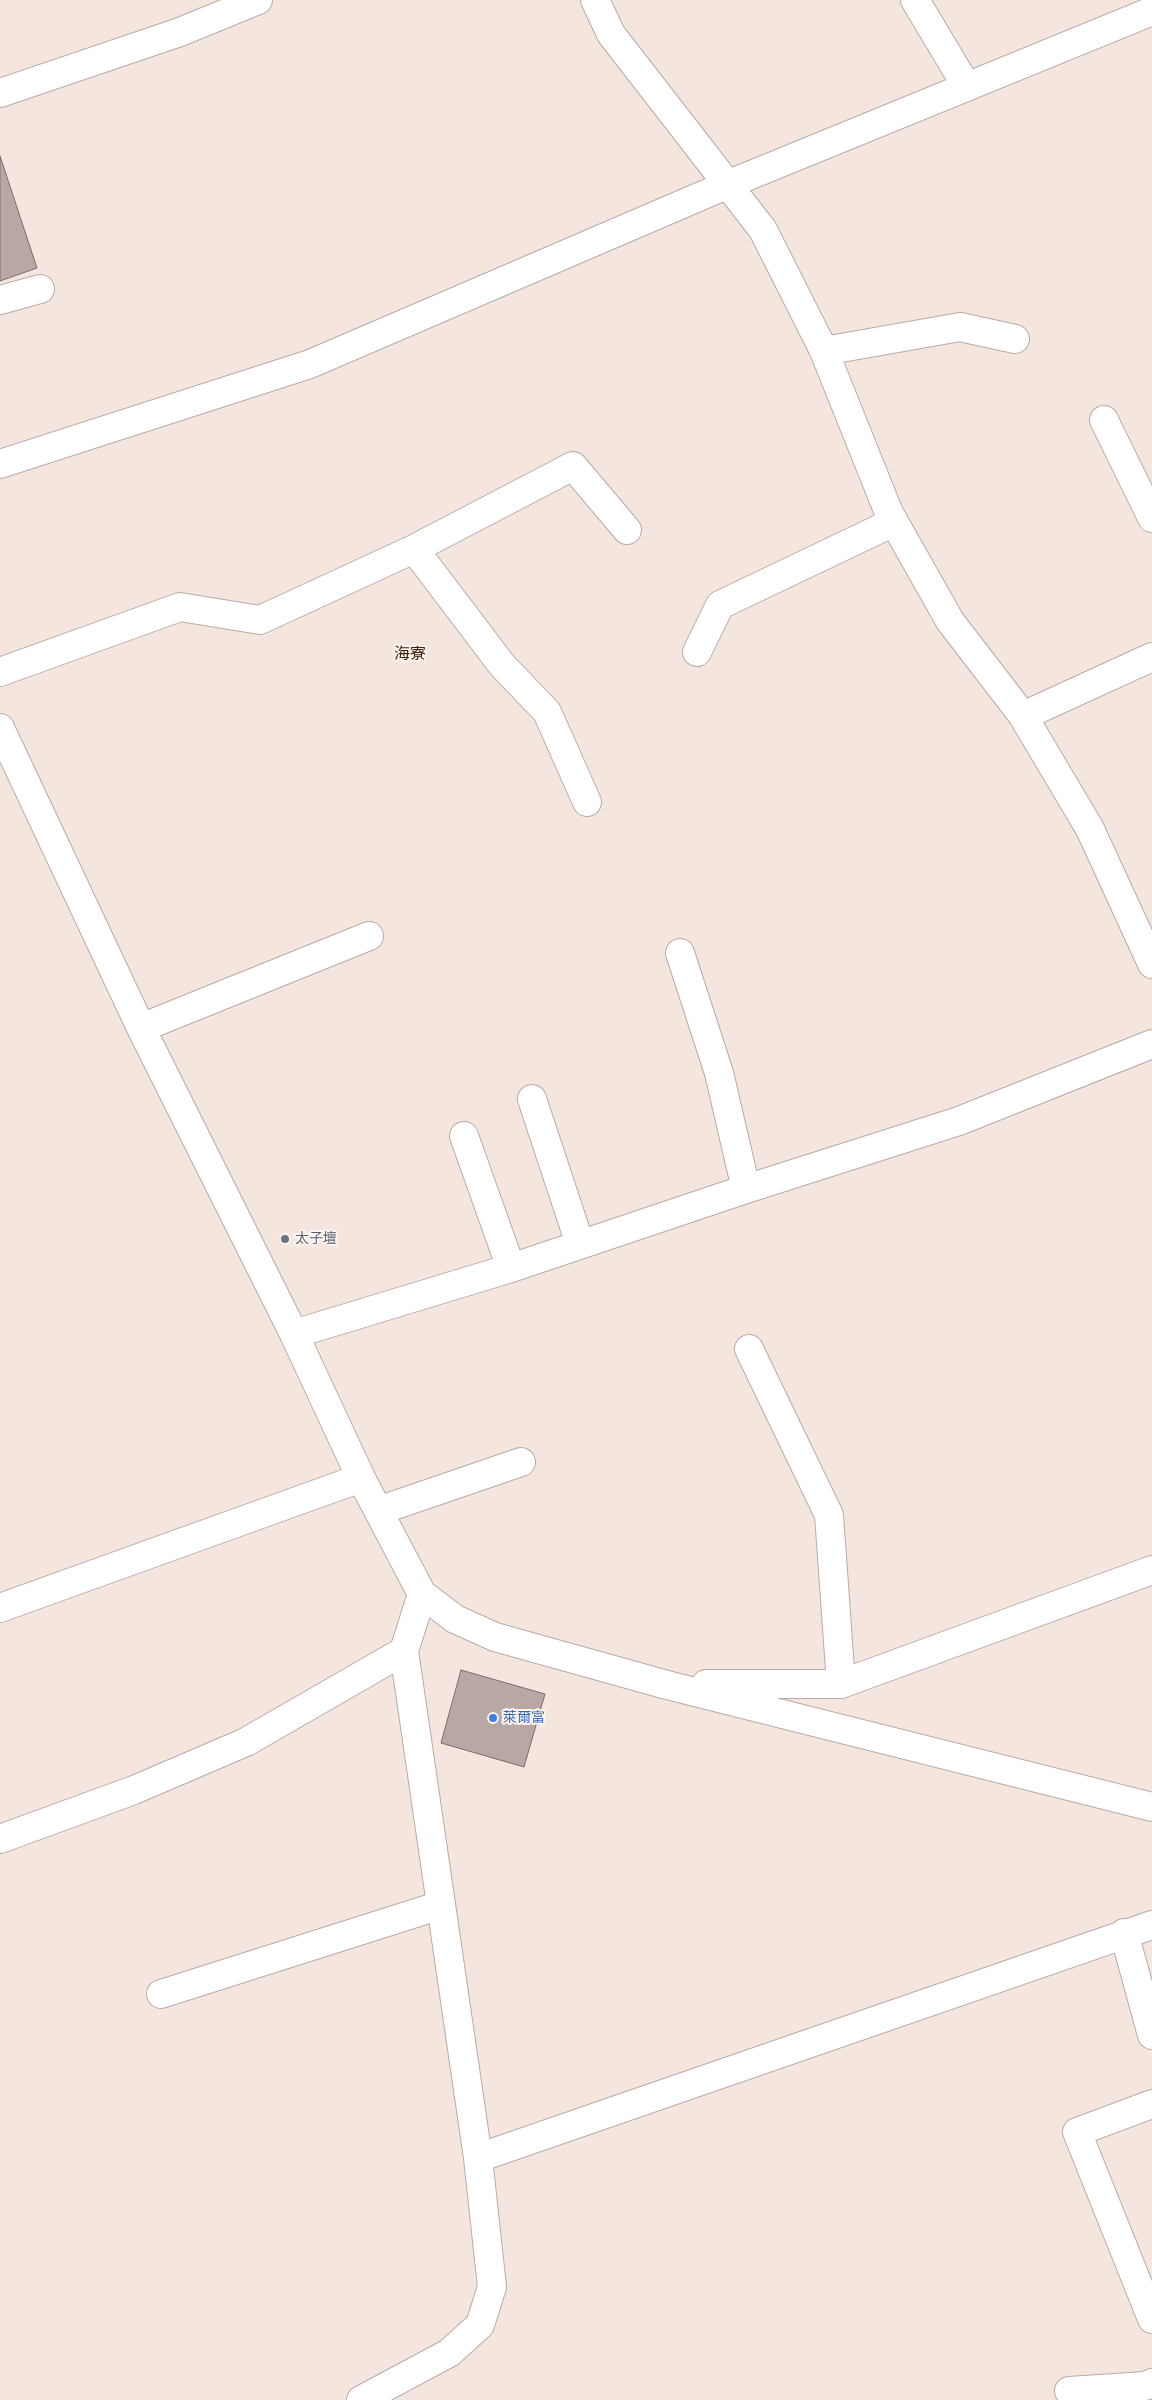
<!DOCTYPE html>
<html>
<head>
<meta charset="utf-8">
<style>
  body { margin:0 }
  canvas { display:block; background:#f4e6df }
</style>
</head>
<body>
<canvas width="1152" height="2400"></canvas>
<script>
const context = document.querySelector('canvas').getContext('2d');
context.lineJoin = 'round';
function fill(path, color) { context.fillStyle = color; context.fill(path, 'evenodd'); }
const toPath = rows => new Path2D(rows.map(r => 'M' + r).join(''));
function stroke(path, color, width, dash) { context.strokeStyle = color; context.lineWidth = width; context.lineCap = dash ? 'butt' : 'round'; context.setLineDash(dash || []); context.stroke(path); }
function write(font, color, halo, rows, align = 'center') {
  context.font = font + ' Signika,"Noto Sans TC",sans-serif'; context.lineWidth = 4; context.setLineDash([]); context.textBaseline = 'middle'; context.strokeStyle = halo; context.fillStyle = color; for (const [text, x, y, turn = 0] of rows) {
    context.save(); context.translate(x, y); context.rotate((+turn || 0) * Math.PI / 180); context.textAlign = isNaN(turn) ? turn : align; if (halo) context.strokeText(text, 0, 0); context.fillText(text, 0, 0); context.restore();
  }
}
const building = toPath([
  [0,156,37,268,0,281,0,156],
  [461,1670,545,1694,524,1767,441,1743,461,1670]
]);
fill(building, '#b7a8a6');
stroke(building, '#7b6d6b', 1);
const minor = toPath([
  [595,0,611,34,763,230,824,351,889,513,950,621,1023,716,1090,829,1152,964],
  [915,0,967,87],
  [0,93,180,32,258,0],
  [0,300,40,289],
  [824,351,960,327,1015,339],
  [1104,420,1152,518],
  [0,464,310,364,729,184,1152,11],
  [414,549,502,665,547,712,587,802],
  [697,652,720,605,894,522],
  [0,672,180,607,260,620,414,549,573,466,627,530],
  [1023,716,1152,657],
  [0,728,141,1028,294,1334,361,1478,422,1594,455,1619,495,1637,667,1685,1152,1807],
  [680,953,719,1073,746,1189],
  [141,1028,369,936],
  [532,1099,580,1244],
  [464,1136,511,1268],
  [294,1334,511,1268,746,1189,959,1121,1152,1044],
  [749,1349,829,1515,841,1684],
  [378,1511,521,1462],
  [0,1608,361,1478],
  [706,1684,841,1684,1152,1570],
  [0,1839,134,1790,246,1742,404,1651],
  [1124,1933,1152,2035],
  [161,1994,441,1905],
  [1152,2104,1077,2132,1152,2319],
  [478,2158,1152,1925],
  [1069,2391,1145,2386,1152,2383],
  [361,2400,449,2353,480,2325,492,2287,478,2158,404,1651,422,1594]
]);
stroke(minor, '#b8aba5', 30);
stroke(minor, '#fff', 28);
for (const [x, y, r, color] of [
  [285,1239,5,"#6b7280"],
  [493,1718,5,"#3f7fe0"]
]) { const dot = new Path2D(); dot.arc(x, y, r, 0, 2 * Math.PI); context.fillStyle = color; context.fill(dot); stroke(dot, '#fdf5f1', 2); }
write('14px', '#5b616d', '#fdf5f1', [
  ["太子壇",295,1239]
], 'left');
write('14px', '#366cbe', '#fdf5f1', [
  ["萊爾富",503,1718]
], 'left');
write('16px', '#41210a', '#fdf5f1', [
  ["海寮",410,655]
]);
</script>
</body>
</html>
